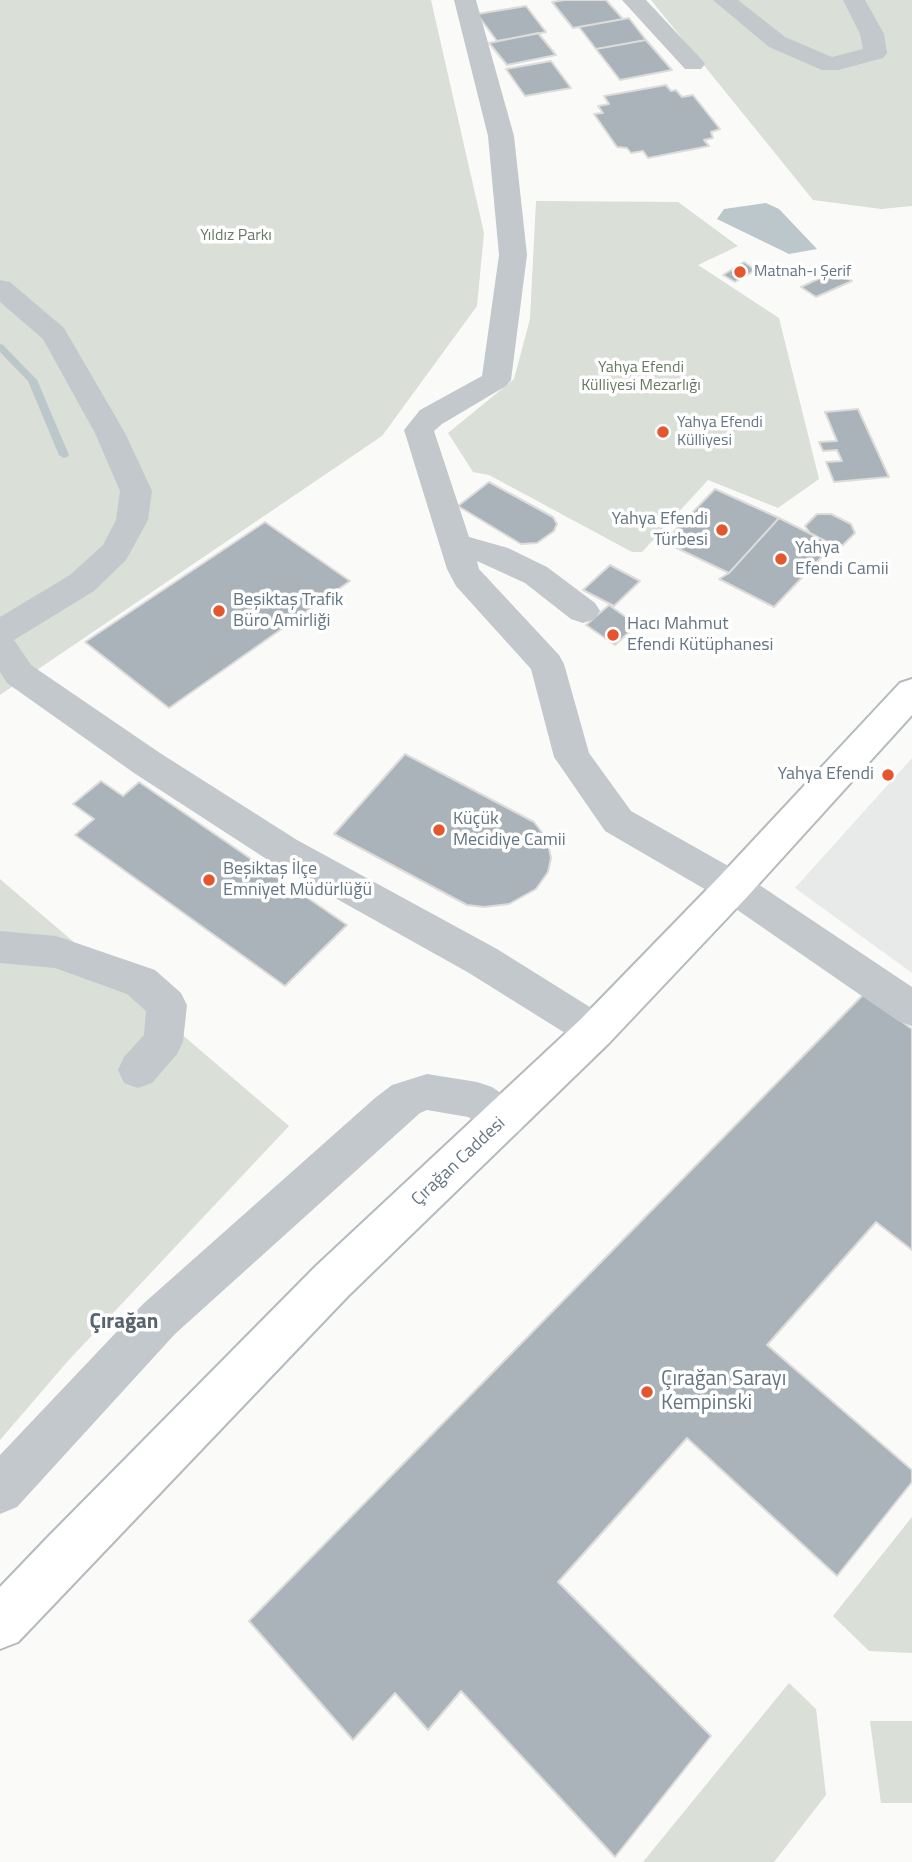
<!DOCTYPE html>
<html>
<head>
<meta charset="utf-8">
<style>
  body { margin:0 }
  canvas { display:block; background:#fafaf8 }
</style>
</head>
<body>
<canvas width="912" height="1862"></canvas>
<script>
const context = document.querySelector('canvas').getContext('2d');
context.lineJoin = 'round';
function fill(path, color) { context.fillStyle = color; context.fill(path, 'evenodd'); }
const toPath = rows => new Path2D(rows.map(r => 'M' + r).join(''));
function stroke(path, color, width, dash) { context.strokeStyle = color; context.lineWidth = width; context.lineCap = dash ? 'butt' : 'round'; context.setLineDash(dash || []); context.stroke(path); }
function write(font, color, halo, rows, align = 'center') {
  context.font = font + ' "Titillium Web",sans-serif'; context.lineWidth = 7; context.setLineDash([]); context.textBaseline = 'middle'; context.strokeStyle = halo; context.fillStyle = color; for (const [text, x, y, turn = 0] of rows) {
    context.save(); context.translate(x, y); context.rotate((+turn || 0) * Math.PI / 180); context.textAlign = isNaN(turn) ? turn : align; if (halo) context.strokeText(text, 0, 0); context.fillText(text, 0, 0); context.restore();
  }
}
fill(toPath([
  [912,758,912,973,795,888]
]), '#e8e9e9');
fill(toPath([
  [0,0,431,0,484,233,477,306,382,436,0,695],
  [651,0,912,0,912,206,881,209,813,200],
  [536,201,678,202,738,246,698,265,779,318,819,479,778,508,708,480,642,552,632,552,489,475,473,472,448,433,514,379,530,319],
  [0,879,289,1126,67,1362,0,1440],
  [912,1517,912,1653,869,1651,833,1616],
  [789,1683,816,1709,826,1795,774,1862,643,1862],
  [870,1721,912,1721,912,1803,881,1803]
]), '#dadfd7');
fill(toPath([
  [766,203,779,209,817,249,789,254,717,219,724,209]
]), '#bbc7cb');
fill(toPath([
  [0,344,3,345,37,380,69,455,67,457,64,458,59,455,28,381,0,352,0,344]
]), '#bbc7cb');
const building = toPath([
  [564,0,606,0,623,19,573,28,552,2,564,0],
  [526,6,546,32,497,41,477,14,526,6],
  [629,18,646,40,596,49,579,27,629,18],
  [538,33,556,55,507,65,489,43,538,33],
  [646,40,672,70,620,80,596,49,646,40],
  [551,61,571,88,525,96,506,69,551,61],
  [666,85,671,91,676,90,682,97,693,95,720,129,711,132,713,138,704,140,709,146,648,158,643,151,631,153,627,148,617,147,594,114,603,113,598,106,609,104,604,96,666,85],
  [744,262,756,270,735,282,723,275,744,262],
  [837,270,852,281,816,297,801,287,837,270],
  [858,409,889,477,834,482,826,462,842,461,837,450,823,451,819,442,837,441,825,412,858,409],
  [489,482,553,517,557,524,554,531,537,543,521,544,458,506,489,482],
  [715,489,779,518,729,573,664,542,715,489],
  [817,514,831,514,851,524,855,533,843,545,833,545,810,533,805,526,817,514],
  [779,518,833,545,774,607,719,579,729,573,779,518],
  [265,522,350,581,169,708,85,642,265,522],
  [610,565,640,581,614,606,583,590,610,565],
  [609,605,637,625,615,645,586,625,609,605],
  [405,754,534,822,547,839,551,858,548,872,536,889,509,904,484,907,467,905,334,834,405,754],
  [101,781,123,796,139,782,347,925,285,986,75,835,94,819,73,804,101,781],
  [864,994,912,1029,912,1250,876,1222,767,1345,912,1470,912,1482,837,1576,687,1438,558,1582,711,1736,615,1857,461,1691,428,1730,395,1693,353,1740,249,1621,864,994]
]);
fill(building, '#aab3b9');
stroke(building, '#dcdcda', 2);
const major = toPath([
  [912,679,912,715,746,898,609,1043,348,1296,18,1642,0,1649,0,1587,46,1539,316,1266,581,1019,720,876,900,683,912,679]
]);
stroke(major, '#b5babe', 4);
fill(toPath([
  [454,0,476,0,514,136,527,255,511,380,506,386,442,424,434,431,469,537,508,548,547,567,595,603,600,611,595,619,583,623,571,619,525,583,477,561,479,569,559,655,564,664,589,753,631,811,746,876,912,987,912,1026,898,1021,720,898,605,831,554,757,531,669,456,586,447,569,404,430,420,410,482,376,499,255,488,136,454,0],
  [622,0,646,0,701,59,705,64,701,69,685,69,622,0],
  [713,0,738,0,785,37,832,57,863,49,860,34,843,0,865,0,884,34,887,53,883,58,838,70,822,70,769,47,713,0],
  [0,280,10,282,64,328,125,433,152,491,148,520,126,560,94,591,14,640,31,665,160,753,297,840,497,949,609,1019,615,1031,609,1043,595,1048,581,1043,469,973,271,862,134,773,7,683,0,672,0,617,70,575,103,545,116,520,120,491,95,433,43,339,0,302,0,280],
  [0,931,56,936,155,970,181,993,187,1005,183,1042,177,1054,152,1083,138,1088,124,1083,118,1070,124,1057,144,1035,146,1011,127,994,55,968,0,963,0,931],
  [427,1074,477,1082,492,1087,520,1106,526,1119,520,1132,505,1138,490,1132,468,1117,427,1110,420,1113,175,1334,17,1507,0,1514,0,1455,143,1304,375,1098,392,1085,427,1074]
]), '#c3c8cc');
fill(major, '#fff');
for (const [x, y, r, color] of [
  [740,272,7,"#e4572e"],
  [663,432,7,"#e4572e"],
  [722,530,7,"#e4572e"],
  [781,559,7,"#e4572e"],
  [219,611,7,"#e4572e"],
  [613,635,7,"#e4572e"],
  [888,775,7,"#e4572e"],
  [439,830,7,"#e4572e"],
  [209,880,7,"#e4572e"],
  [647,1392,7,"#e4572e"]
]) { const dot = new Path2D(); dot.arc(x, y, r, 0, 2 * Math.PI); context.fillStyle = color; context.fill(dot); stroke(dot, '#fff', 2.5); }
write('16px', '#687a64', '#fff', [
  ["Yıldız Parkı",236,236],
  ["Yahya Efendi",641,368],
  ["Külliyesi Mezarlığı",641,386]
]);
write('16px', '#657683', '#fff', [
  ["Matnah-ı Şerif",754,272],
  ["Yahya Efendi",677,423],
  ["Külliyesi",677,441]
], 'left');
write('18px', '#657683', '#fff', [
  ["Yahya Efendi",708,520,"right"],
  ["Türbesi",708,541,"right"],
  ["Yahya",795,549],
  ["Efendi Camii",795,570],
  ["Beşiktaş Trafik",233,601],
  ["Büro Amirliği",233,622],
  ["Hacı Mahmut",627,625],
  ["Efendi Kütüphanesi",627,646],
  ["Yahya Efendi",874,775,"right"],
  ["Küçük",453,820],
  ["Mecidiye Camii",453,841],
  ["Beşiktaş İlçe",223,870],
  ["Emniyet Müdürlüğü",223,891]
], 'left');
write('18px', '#657683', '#fff', [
  ["Çırağan Caddesi",459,1162,-43]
]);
write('bold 21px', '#57646e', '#fff', [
  ["Çırağan",124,1323]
]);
write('21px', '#657683', '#fff', [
  ["Çırağan Sarayı",661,1380],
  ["Kempinski",661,1404]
], 'left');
</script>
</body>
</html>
